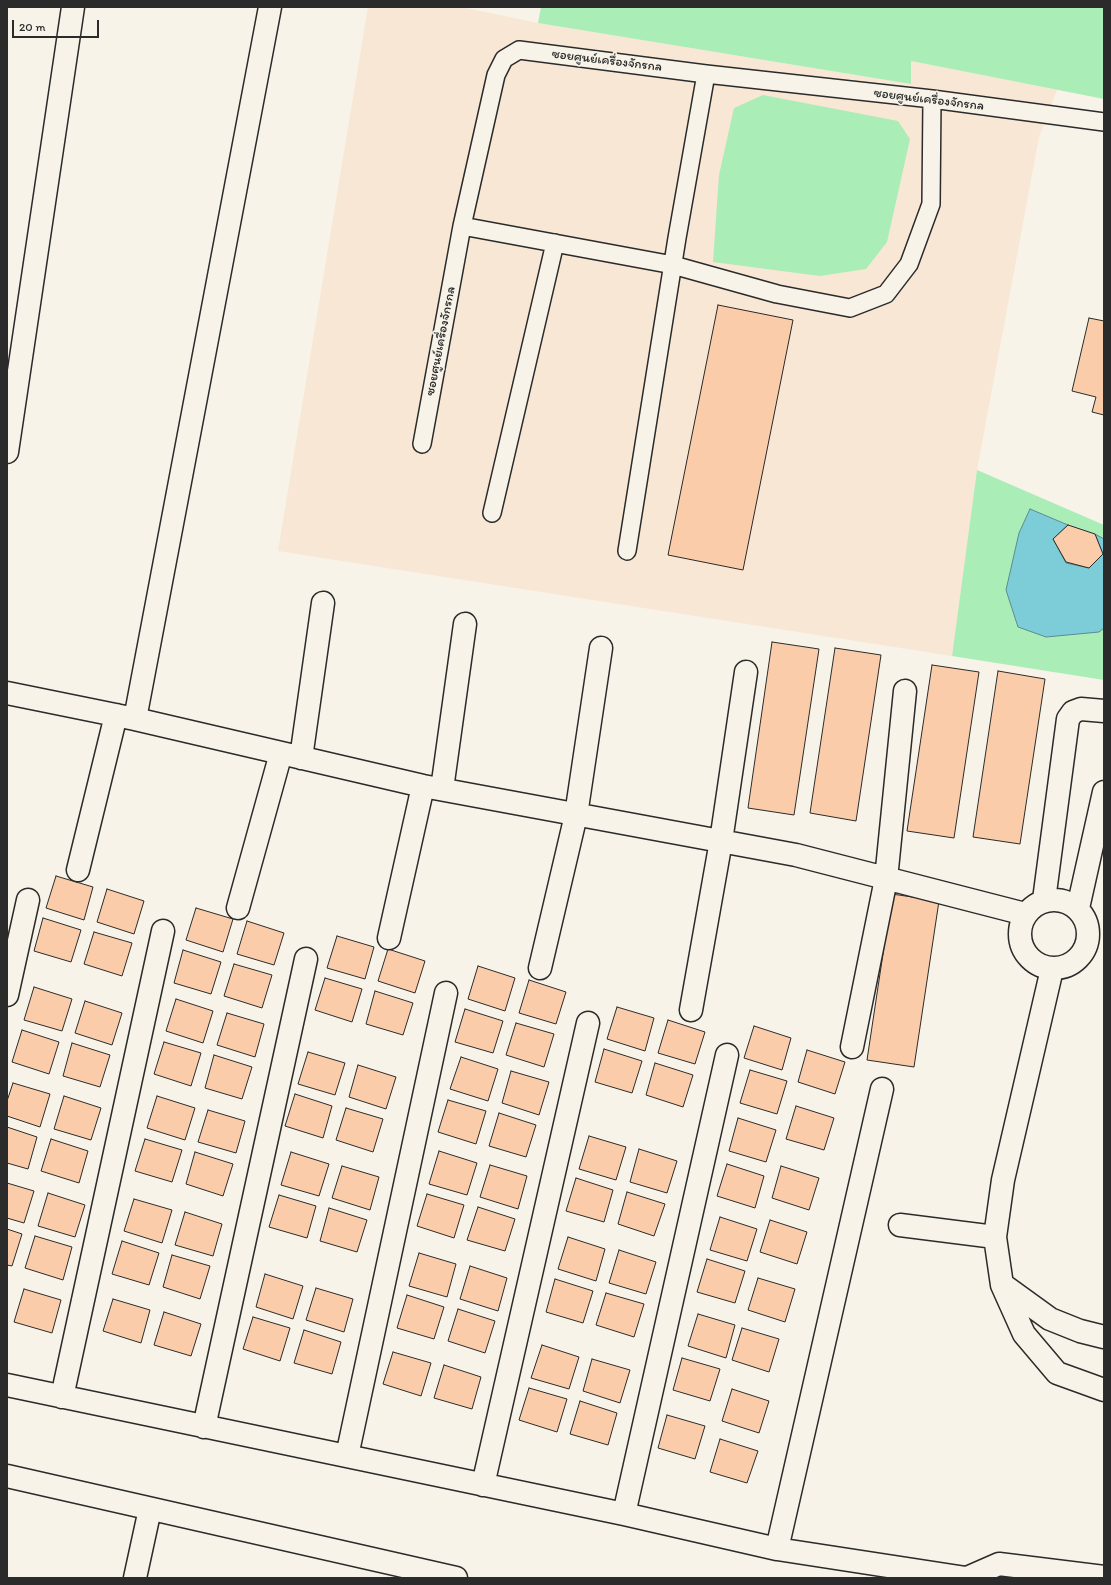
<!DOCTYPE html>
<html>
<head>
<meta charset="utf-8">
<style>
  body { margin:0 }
  #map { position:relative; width:1111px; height:1585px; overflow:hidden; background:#f7f3e8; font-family:Itim,sans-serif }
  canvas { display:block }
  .frame { position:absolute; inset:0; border:8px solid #2b2b2b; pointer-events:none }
  .scale { position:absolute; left:12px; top:20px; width:87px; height:18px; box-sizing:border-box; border:2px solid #2b2b2b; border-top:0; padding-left:5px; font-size:12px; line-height:14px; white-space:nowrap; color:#2b2b2b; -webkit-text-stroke:3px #f7f3e8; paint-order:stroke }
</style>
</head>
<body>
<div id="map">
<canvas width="1111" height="1585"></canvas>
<div class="frame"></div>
<div class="scale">20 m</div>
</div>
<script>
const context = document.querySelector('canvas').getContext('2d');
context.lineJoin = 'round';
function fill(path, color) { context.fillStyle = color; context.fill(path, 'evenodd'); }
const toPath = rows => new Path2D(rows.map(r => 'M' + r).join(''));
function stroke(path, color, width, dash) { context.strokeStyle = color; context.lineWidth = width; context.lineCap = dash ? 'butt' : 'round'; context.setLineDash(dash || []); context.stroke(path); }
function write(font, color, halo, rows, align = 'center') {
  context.font = font + ' Itim,"Playpen Sans Thai",sans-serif'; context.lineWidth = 3.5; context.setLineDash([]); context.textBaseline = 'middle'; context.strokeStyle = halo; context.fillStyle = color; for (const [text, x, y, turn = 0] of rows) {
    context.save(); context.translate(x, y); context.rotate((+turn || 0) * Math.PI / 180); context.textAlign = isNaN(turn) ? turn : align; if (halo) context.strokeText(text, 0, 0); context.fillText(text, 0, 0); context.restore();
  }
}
fill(toPath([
  [368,7,461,7,538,23,911,84,911,61,1057,90,1039,137,977,470,952,656,278,551]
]), '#f8e7d5');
fill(toPath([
  [541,7,1104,7,1104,99,911,61,911,84,538,23],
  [763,95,898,121,910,139,887,242,866,269,820,276,713,262,719,175,734,108],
  [977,470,1104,525,1104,680,952,656]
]), '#aaedb7');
const water = toPath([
  [1030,509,1068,525,1053,539,1066,563,1089,568,1103,554,1095,534,1104,539,1104,628,1099,632,1046,637,1018,627,1006,590,1019,533,1030,509]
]);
fill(water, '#7ccdd7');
stroke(water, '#5c8c92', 1);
const building = toPath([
  [718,305,793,320,743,570,668,555,718,305],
  [1089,318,1104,321,1104,415,1092,412,1096,397,1072,391,1089,318],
  [1068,525,1095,534,1103,554,1089,568,1066,562,1053,539,1068,525],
  [772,642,819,649,794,815,748,808,772,642],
  [835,648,881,655,856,821,810,813,835,648],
  [932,665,979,672,954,838,907,831,932,665],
  [998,671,1045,679,1020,844,973,837,998,671],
  [56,876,93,887,84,920,46,908,56,876],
  [107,889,144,901,134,934,97,922,107,889],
  [892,894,939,901,914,1067,867,1060,892,894],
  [196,908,233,919,223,952,186,940,196,908],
  [43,918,81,930,71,962,34,951,43,918],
  [247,921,284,933,274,965,237,954,247,921],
  [94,932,132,943,122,976,84,964,94,932],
  [337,936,374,947,365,979,327,968,337,936],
  [388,949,425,961,415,993,378,981,388,949],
  [183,950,221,962,211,994,174,983,183,950],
  [234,964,272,975,262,1008,224,996,234,964],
  [478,966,515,978,505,1011,468,999,478,966],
  [325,978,362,989,352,1022,315,1010,325,978],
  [529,980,566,992,556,1024,519,1013,529,980],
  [34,987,72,999,62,1031,24,1020,34,987],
  [375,991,413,1003,403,1035,366,1024,375,991],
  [176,999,213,1011,203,1043,166,1031,176,999],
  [85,1001,122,1013,112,1045,75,1033,85,1001],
  [617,1007,654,1018,645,1051,607,1039,617,1007],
  [465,1009,503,1021,493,1053,455,1042,465,1009],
  [227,1013,264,1024,255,1057,217,1045,227,1013],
  [668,1020,705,1032,695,1064,658,1053,668,1020],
  [516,1023,554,1034,544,1067,506,1055,516,1023],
  [754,1026,791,1038,782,1070,744,1058,754,1026],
  [22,1030,59,1042,49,1074,12,1062,22,1030],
  [164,1042,201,1053,191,1086,154,1074,164,1042],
  [72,1043,110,1055,100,1087,63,1076,72,1043],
  [604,1049,642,1061,632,1093,595,1082,604,1049],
  [807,1050,845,1062,835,1094,798,1082,807,1050],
  [308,1052,345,1063,335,1095,298,1084,308,1052],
  [214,1055,252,1067,242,1099,205,1088,214,1055],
  [461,1057,498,1069,488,1101,450,1089,461,1057],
  [655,1063,693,1075,683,1107,646,1095,655,1063],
  [358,1065,396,1077,386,1109,349,1097,358,1065],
  [750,1070,787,1081,777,1114,740,1103,750,1070],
  [511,1071,549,1082,539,1115,502,1103,511,1071],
  [13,1083,50,1094,40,1127,7,1116,7,1101,13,1083],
  [295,1094,332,1106,323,1138,285,1126,295,1094],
  [64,1096,101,1108,91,1140,54,1129,64,1096],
  [157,1096,195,1108,185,1140,147,1128,157,1096],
  [448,1100,486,1111,476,1144,438,1132,448,1100],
  [796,1106,834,1118,824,1150,786,1139,796,1106],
  [346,1108,383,1119,373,1152,336,1140,346,1108],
  [208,1110,245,1121,236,1153,198,1142,208,1110],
  [499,1113,536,1125,526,1157,489,1146,499,1113],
  [738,1118,776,1130,766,1162,729,1151,738,1118],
  [7,1127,37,1137,28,1169,7,1163,7,1127],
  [589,1136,626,1147,616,1180,579,1169,589,1136],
  [51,1139,88,1151,79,1183,41,1171,51,1139],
  [145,1139,182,1150,172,1182,135,1171,145,1139],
  [639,1149,677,1161,667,1193,630,1182,639,1149],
  [439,1151,477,1163,467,1195,429,1184,439,1151],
  [195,1152,233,1164,223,1196,186,1184,195,1152],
  [291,1152,329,1164,319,1196,281,1185,291,1152],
  [727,1164,764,1176,755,1208,717,1196,727,1164],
  [490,1165,527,1176,518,1209,480,1197,490,1165],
  [342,1166,379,1177,370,1210,332,1198,342,1166],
  [781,1166,819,1178,809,1210,772,1198,781,1166],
  [576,1178,613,1190,604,1222,566,1211,576,1178],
  [7,1183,34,1191,24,1223,7,1218,7,1183],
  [627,1192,665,1204,654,1236,618,1224,627,1192],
  [48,1193,85,1205,75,1237,38,1226,48,1193],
  [427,1194,464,1205,454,1238,417,1226,427,1194],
  [279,1195,316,1206,307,1238,269,1227,279,1195],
  [134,1199,172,1210,162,1243,124,1231,134,1199],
  [478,1207,515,1219,505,1251,467,1240,478,1207],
  [329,1208,367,1220,357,1252,320,1241,329,1208],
  [185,1212,222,1224,213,1256,175,1245,185,1212],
  [720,1217,757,1229,747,1261,710,1250,720,1217],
  [770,1220,807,1232,797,1264,760,1252,770,1220],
  [7,1229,22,1234,12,1266,7,1265,7,1229],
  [35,1236,72,1247,63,1280,25,1268,35,1236],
  [568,1237,605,1249,596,1281,558,1269,568,1237],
  [122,1241,159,1253,149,1285,112,1274,122,1241],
  [619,1250,656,1262,646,1294,609,1283,619,1250],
  [419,1253,456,1264,447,1297,409,1286,419,1253],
  [172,1255,210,1266,200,1299,163,1287,172,1255],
  [707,1259,745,1271,735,1303,697,1292,707,1259],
  [470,1266,507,1278,498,1311,460,1299,470,1266],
  [265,1274,303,1286,293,1319,256,1307,265,1274],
  [758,1278,795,1289,785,1322,748,1310,758,1278],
  [555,1279,593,1291,583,1323,546,1312,555,1279],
  [316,1288,353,1299,344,1332,306,1320,316,1288],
  [24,1289,61,1300,52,1333,14,1322,24,1289],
  [606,1293,644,1304,634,1337,596,1325,606,1293],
  [407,1295,444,1307,434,1339,397,1328,407,1295],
  [113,1299,150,1310,141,1343,103,1331,113,1299],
  [458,1309,495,1321,485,1353,448,1341,458,1309],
  [164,1312,201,1324,191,1356,154,1345,164,1312],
  [698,1314,735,1325,726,1358,688,1346,698,1314],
  [253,1317,290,1328,280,1361,243,1349,253,1317],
  [742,1328,779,1339,769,1372,732,1360,742,1328],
  [304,1330,341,1342,332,1374,294,1363,304,1330],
  [542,1345,579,1357,569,1389,531,1378,542,1345],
  [393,1352,431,1363,421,1396,383,1384,393,1352],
  [682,1358,720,1369,710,1401,673,1390,682,1358],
  [592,1359,630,1370,620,1403,583,1391,592,1359],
  [444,1365,481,1377,472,1409,434,1398,444,1365],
  [529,1388,567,1399,557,1432,519,1420,529,1388],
  [732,1389,769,1401,759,1433,722,1421,732,1389],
  [580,1401,617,1413,608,1445,570,1434,580,1401],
  [667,1415,705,1426,695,1459,658,1448,667,1415],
  [720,1439,758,1451,747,1483,710,1472,720,1439]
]);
fill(building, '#fbccaa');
stroke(building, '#2b2b2b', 1);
const service = toPath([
  [462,226,673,265,777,294,850,308,886,294,909,264,931,204,932,99],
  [422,444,462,226,496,75,504,59,519,50,706,74,932,99,1104,122],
  [492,513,555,243],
  [627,551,677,238,706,74]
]);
const minor = toPath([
  [7,452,73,7],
  [7,693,135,719,423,786,796,855,1025,914],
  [135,719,270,7],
  [301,758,323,603],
  [442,789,465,624],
  [78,870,116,715],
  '1020 934a34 34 0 1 1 68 0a34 34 0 1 1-68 0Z',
  [1044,900,1068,719,1073,712,1081,709,1104,711],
  [238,908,281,753],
  [1078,908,1104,792],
  [389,938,423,786],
  [540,968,576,815,601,648],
  [1052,969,1003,1180,995,1237,1002,1285,1024,1334,1057,1373,1104,1390],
  [7,995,28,900],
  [691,1010,721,841,746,672],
  [852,1047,886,879,905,691],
  [900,1225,995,1237],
  [1003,1285,1050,1319,1080,1331,1104,1337],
  [7,1385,624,1514,777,1549,966,1578],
  [62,1397,163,931],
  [204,1427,306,959],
  [347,1456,446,993],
  [7,1476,456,1578],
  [483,1485,588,1023],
  [624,1514,727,1055],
  [777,1549,882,1089],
  [135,1578,150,1509],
  [967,1578,999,1564,1104,1577]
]);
stroke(service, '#2b2b2b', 20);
stroke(minor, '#2b2b2b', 25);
stroke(service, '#f7f3e8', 17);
stroke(minor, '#f7f3e8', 22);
write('13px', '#2b2b2b', '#f7f3e8', [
  ["ซอยศูนย์เครื่องจักรกล",607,61,7],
  ["ซอยศูนย์เครื่องจักรกล",929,100,7],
  ["ซอยศูนย์เครื่องจักรกล",441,341,-79]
]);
</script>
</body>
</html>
